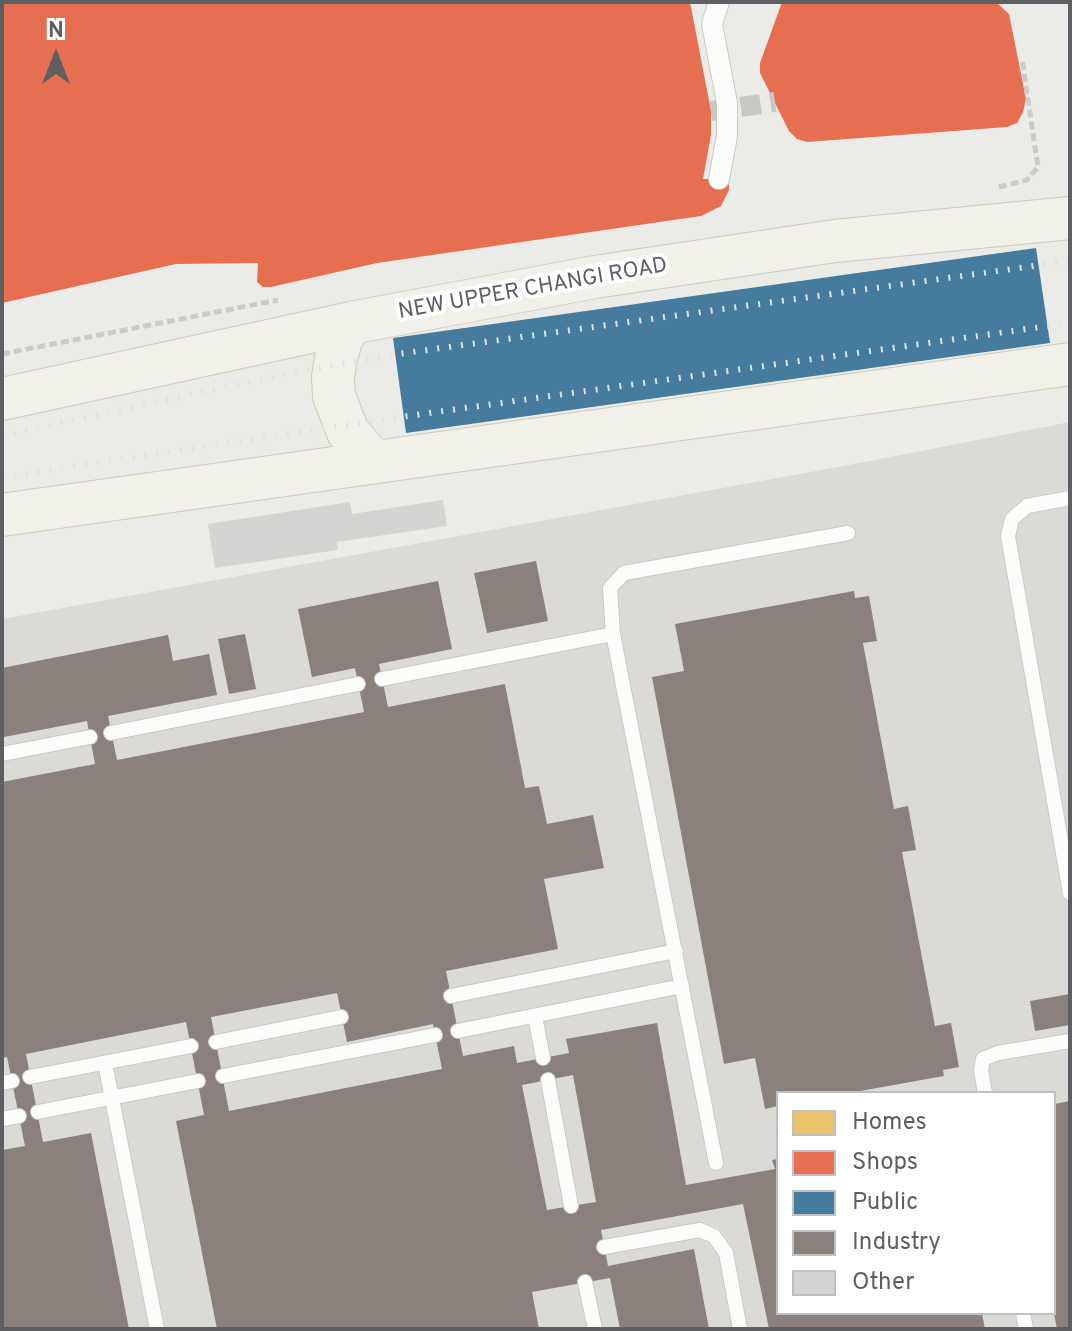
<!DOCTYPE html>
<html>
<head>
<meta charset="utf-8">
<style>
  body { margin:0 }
  #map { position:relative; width:1072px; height:1331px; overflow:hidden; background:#ebebe7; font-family:Overpass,sans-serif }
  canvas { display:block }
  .frame { position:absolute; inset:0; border:4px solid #5d5f63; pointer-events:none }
  .legend { position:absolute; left:776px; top:1091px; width:280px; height:224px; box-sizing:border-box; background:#fff; border:2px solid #bebfc1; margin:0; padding:10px 14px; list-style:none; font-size:24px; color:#5d5f63 }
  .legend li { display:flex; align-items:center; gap:16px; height:40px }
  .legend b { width:40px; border:2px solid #bebfc1 }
  .north { position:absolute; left:16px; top:16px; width:80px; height:80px; -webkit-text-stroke:6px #fff; paint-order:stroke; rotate:0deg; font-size:22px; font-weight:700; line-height:32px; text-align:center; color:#5d5f63 }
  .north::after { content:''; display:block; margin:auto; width:28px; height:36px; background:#5d5f63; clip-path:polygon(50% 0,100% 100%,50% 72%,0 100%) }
</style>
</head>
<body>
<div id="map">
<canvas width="1072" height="1331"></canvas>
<div class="frame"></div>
<ul class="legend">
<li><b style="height:22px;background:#e9c46a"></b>Homes</li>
<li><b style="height:22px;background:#e76f51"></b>Shops</li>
<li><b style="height:22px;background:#457b9d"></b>Public</li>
<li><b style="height:22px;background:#8a817c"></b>Industry</li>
<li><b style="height:22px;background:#d5d4d2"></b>Other</li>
</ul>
<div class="north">N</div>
</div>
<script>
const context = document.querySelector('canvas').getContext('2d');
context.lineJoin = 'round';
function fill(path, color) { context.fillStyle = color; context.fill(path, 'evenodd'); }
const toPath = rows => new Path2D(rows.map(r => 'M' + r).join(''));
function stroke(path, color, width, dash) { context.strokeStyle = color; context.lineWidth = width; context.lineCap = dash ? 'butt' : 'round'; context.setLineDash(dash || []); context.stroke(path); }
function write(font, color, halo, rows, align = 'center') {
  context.font = font + ' Overpass,sans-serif'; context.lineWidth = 8; context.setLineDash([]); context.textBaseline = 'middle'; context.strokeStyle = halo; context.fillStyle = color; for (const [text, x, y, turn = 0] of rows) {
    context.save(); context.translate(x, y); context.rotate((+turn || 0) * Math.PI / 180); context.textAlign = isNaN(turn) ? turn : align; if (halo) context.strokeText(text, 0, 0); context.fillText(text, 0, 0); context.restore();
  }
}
fill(toPath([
  [1070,422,1070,1329,2,1329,2,619,849,465],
  [778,1093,1054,1093,1054,1313,778,1313]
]), '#dbdad7');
fill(toPath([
  [639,11,649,56,630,61,636,88,657,84,665,118,626,127,616,84,609,85,619,122,555,138,546,102,540,104,549,137,509,146,503,122,512,120,510,114,520,112,514,89,504,91,502,83,494,85,485,50,525,40,533,72,545,69,551,93,556,92,542,37,593,24,607,78,615,76,601,21],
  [450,58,461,102,441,107,448,135,468,130,476,164,437,173,427,130,420,131,429,169,366,184,357,148,351,149,360,183,330,190,324,166,332,164,331,159,341,156,336,133,325,135,323,127,315,129,307,94,337,86,344,117,356,114,362,139,367,138,354,82,405,70,418,125,426,123,412,67],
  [218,115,231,171,241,168,235,144,245,142,241,123,277,115,284,145,267,149,269,158,263,160,266,171,276,169,278,177,289,175,294,194,259,202,253,174,247,176,254,204,168,224,162,195,190,188,188,178,171,183,167,166,149,171,143,144,154,142,151,131],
  [113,142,122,178,103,184,108,202,99,204,101,210,126,204,131,225,98,234,93,213,86,215,91,234,2,257,2,235,5,234,2,229,2,196,11,224,19,222,5,169,55,156,69,208,76,206,70,186,81,183,73,152]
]), '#e9c46a');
fill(toPath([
  [2,2,690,2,711,111,711,135,703,179,719,179,729,175,729,190,721,206,701,216,377,263,271,287,263,287,257,282,258,263,176,264,2,303],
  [782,2,996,2,1009,14,1026,99,1023,112,1017,123,1007,127,807,142,797,139,789,131,760,73,760,63]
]), '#e76f51');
fill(toPath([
  [1036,248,1050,343,406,433,393,338]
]), '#457b9d');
fill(toPath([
  [536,561,548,621,487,633,474,573],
  [438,581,452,649,379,664,388,707,505,684,525,788,539,786,547,824,593,815,604,868,544,879,558,949,446,971,463,1056,514,1046,517,1063,569,1053,566,1039,657,1023,686,1185,775,1169,772,1160,778,1159,778,1313,982,1313,985,1329,769,1329,743,1204,601,1230,608,1266,694,1249,709,1329,620,1329,610,1278,532,1292,539,1329,217,1329,176,1121,204,1115,186,1022,26,1054,43,1142,91,1133,129,1329,2,1329,2,1150,25,1146,7,1057,2,1058,2,782,95,764,87,721,4,737,2,668,168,635,173,661,209,654,217,695,108,716,117,760,364,712,355,668,312,677,298,609],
  [337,993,347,1042,433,1024,442,1069,229,1111,211,1017],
  [573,1075,596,1202,547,1210,522,1085],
  [854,591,855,598,869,596,877,641,863,643,894,809,908,806,916,850,902,852,935,1026,951,1023,959,1067,943,1070,944,1076,849,1093,778,1093,778,1106,765,1109,755,1058,724,1064,652,677,684,671,675,624],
  [245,634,256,689,229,694,218,639],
  [1070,994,1070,1025,1035,1031,1030,1001],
  [1070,1101,1070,1329,1057,1329,1054,1313,1054,1104]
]), '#8a817c');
fill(toPath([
  [443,500,447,526,337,542,338,550,215,568,208,524,350,502,352,514]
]), '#d5d4d2');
stroke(toPath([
  [711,111,775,102]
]), '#c8c8c6', 20, [20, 10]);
const service = toPath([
  [1070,498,1027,506,1012,519,1008,536,1070,893],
  [382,679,613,634],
  [111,733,358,684],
  [2,754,90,737],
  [451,996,676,951],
  [535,1016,543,1058],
  [458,1031,682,986],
  [216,1042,341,1017],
  [105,1063,157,1329],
  [223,1076,435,1035],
  [30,1077,191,1046],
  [548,1080,571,1206],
  [2,1083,12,1081],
  [985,1093,981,1070,983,1059,998,1053,1070,1041],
  [38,1112,198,1081],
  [2,1119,19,1116],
  [716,1163,613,634,610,588,624,573,848,533],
  [604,1247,700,1230,714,1236,726,1253,740,1329],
  [585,1282,595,1329],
  [1023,1313,1026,1329]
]);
const pedestrian = toPath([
  [719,179,727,136,727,103,712,24,719,2]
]);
const primary = toPath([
  [351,323,341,340,336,358,333,377,334,396,348,432,373,461],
  [2,399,351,323,595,277,835,241,1070,218],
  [2,515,1070,364]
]);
stroke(service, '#c9c9c8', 16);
stroke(pedestrian, '#c9c9c8', 22);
stroke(primary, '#d0ccb8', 44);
stroke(toPath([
  [999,187,1027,180,1038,167,1022,59],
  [2,354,278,300]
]), '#c9ccca', 5, [8, 4]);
stroke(service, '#fcfcfb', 14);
stroke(pedestrian, '#fcfcfb', 20);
stroke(primary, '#f1f1e9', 42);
stroke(toPath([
  [2,436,271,377,391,355,1070,261],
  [2,477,401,417,1070,323]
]), '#e2e2e2', 6, [2, 10]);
write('22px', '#5d5f63', '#fff', [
  ["NEW UPPER CHANGI ROAD",533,290,-10]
]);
</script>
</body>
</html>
